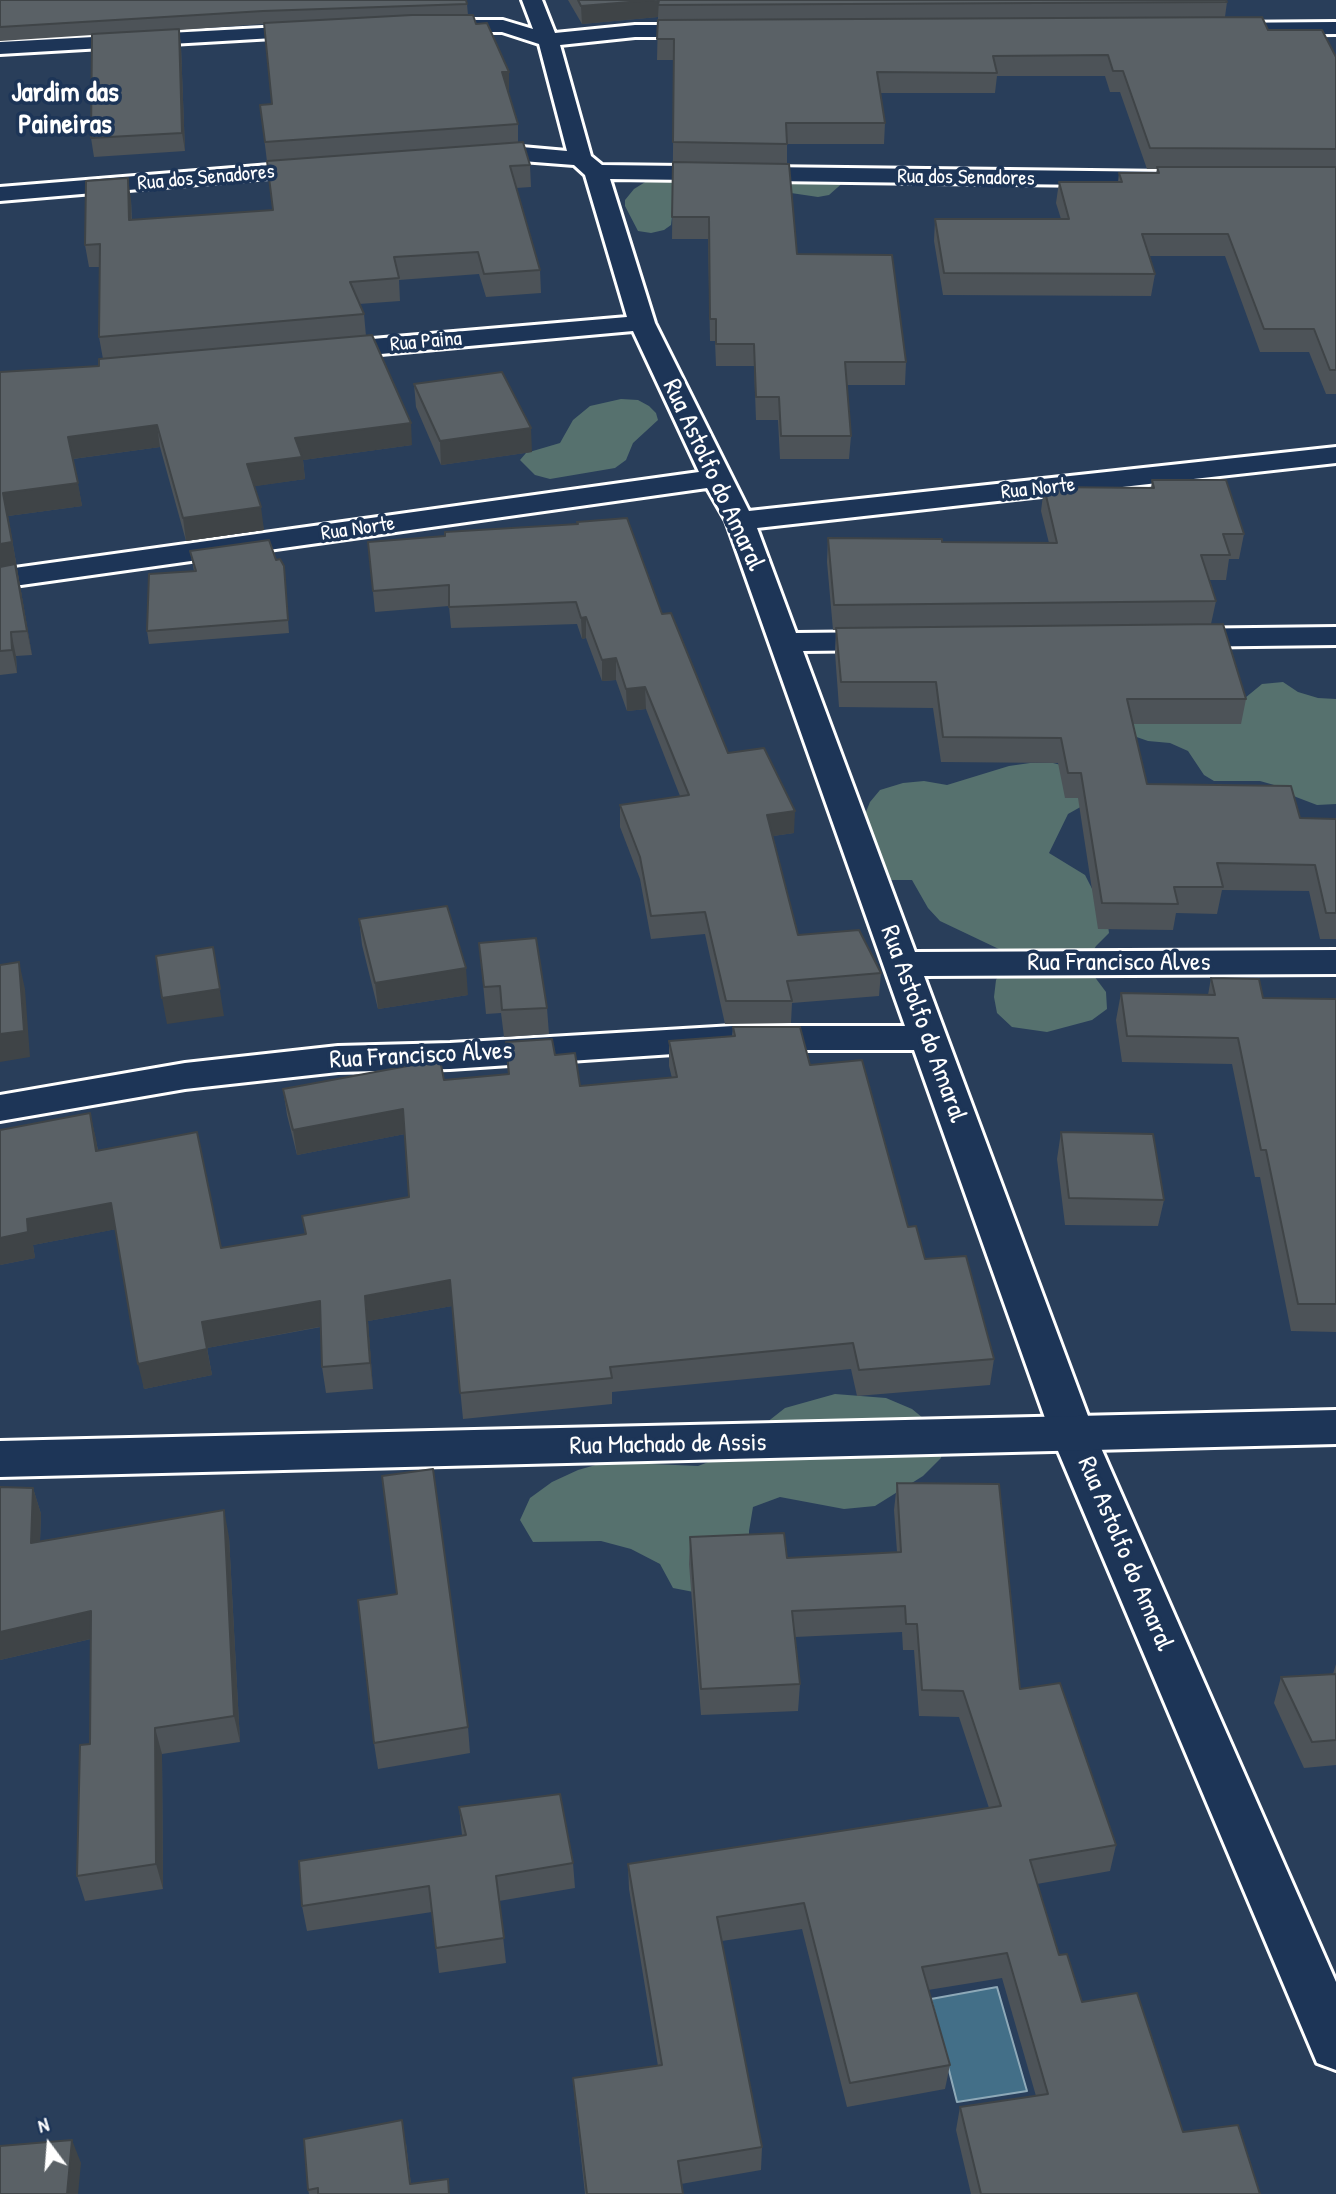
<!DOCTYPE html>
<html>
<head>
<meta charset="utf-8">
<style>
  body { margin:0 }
  #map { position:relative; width:1336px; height:2194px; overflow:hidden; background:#293e5a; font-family:"Patrick Hand",sans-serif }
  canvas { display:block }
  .north { position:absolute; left:14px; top:2110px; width:70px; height:70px; -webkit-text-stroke:5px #1d3557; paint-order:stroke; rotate:344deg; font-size:19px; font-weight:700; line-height:28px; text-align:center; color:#fff }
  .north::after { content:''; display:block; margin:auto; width:24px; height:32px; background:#fff; clip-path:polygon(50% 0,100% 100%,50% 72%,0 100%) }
</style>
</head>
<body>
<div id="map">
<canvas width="1336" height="2194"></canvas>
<div class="north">N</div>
</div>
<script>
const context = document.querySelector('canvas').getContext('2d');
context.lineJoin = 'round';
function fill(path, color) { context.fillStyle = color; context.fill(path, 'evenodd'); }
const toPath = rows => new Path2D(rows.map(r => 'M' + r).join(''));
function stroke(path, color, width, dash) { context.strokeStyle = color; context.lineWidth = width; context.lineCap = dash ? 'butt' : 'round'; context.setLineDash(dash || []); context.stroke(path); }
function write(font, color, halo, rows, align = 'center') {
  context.font = font + ' "Patrick Hand",sans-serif'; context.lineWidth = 7; context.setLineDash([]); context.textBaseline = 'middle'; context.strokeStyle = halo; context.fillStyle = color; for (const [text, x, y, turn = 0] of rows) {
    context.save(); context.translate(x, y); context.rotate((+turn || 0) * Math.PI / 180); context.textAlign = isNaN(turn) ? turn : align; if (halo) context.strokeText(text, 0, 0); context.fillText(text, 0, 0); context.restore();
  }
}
fill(toPath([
  [794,166,834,170,846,180,829,195,818,197,791,193,673,208,671,225,664,230,651,233,638,231,625,206,625,200,634,189,658,174,768,171],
  [621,399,638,400,649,406,656,413,658,420,633,443,626,460,615,468,550,479,535,475,520,460,526,453,560,443,573,420,590,406],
  [1283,682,1298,692,1318,698,1336,699,1336,804,1317,805,1296,797,1281,787,1260,781,1214,781,1204,775,1188,751,1170,743,1148,741,1128,734,1115,699,1228,712,1262,684],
  [1030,763,1053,763,1073,768,1084,805,1068,814,1049,853,1085,875,1107,918,1109,933,1096,946,1088,960,1094,976,1106,992,1107,1009,1092,1020,1047,1032,1012,1027,997,1013,994,997,996,980,1004,966,1001,950,940,921,928,908,912,880,891,880,875,869,859,829,870,802,880,790,903,783,924,781,947,785,1009,766],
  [835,1394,886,1398,912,1409,945,1436,941,1458,923,1476,875,1506,844,1509,780,1497,753,1507,749,1531,749,1556,704,1594,673,1588,660,1564,631,1549,601,1541,533,1542,520,1520,530,1498,552,1482,578,1470,606,1462,698,1466,724,1456,785,1408]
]), '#56716e');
const water = toPath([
  [997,1987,1027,2091,957,2102,931,1999,997,1987]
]);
fill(water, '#436f88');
stroke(water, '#8ea9b8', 2);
const street = toPath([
  [522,0,542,0,555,33,635,25,711,25,718,27,721,31,718,35,711,37,635,37,560,45,591,156,602,165,1171,172,1179,174,1182,179,1179,184,1171,186,610,179,655,323,749,511,1336,447,1336,463,757,528,796,633,886,632,897,634,901,641,897,648,886,650,803,651,915,952,1336,950,1336,974,924,976,1094,1432,1336,1982,1336,2070,1317,2063,1050,1432,914,1050,733,1050,450,1069,338,1072,185,1089,0,1121,0,1095,185,1063,338,1046,450,1043,733,1026,905,1026,726,521,707,488,0,588,0,570,699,472,633,331,326,359,317,356,313,351,317,346,326,343,627,317,585,175,574,165,522,161,473,163,465,161,462,156,465,151,473,149,522,147,567,151,539,44,502,32,434,32,427,30,424,26,427,22,434,20,503,20,533,29,522,0],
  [1336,22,1336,34,1216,35,1209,33,1206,29,1209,25,1216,23,1336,22],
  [318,25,325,27,328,31,325,35,0,54,0,42,318,25],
  [319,161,327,163,330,168,327,173,0,201,0,187,319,161],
  [1336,627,1336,645,1174,647,1163,645,1159,638,1163,631,1174,629,1336,627]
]);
const secondary = toPath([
  [1336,1410,1336,1444,0,1477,0,1441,1336,1410]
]);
stroke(street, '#fff', 6);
stroke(secondary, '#fff', 6);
fill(street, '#1d3557');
fill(secondary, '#1d3557');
fill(toPath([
  [0,0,467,4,468,15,476,24,509,72,509,92,508,92,518,124,518,143,530,165,531,187,516,188,540,270,541,293,486,297,479,274,399,280,400,301,359,304,364,314,366,336,412,445,303,460,305,479,254,486,264,530,186,541,160,447,73,459,82,506,8,516,32,655,16,656,17,673,0,675,0,372,99,366,103,359,99,337,100,267,89,267,85,245,131,200,132,220,273,210,260,105,272,104,264,24,179,30,181,47,185,151,94,157,91,138,92,35,0,41],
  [568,0,1226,0,1227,2,1225,17,1268,30,1336,57,1336,394,1326,394,1309,352,1260,352,1225,256,1149,256,1155,274,1151,296,943,295,934,241,935,219,1061,219,1056,203,1059,182,1118,182,1119,173,1156,173,1157,169,1147,169,1120,92,1110,92,1105,76,997,76,995,93,880,93,885,123,884,144,787,144,787,164,797,254,906,362,905,385,846,385,851,436,849,459,780,459,778,420,756,420,754,366,716,366,715,341,710,341,708,239,672,239,674,60,657,60,658,17,582,24],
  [414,384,532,452,441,465,416,407],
  [1152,480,1244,534,1239,559,1229,559,1226,580,1209,580,1216,601,1211,624,1246,699,1241,724,1133,724,1147,784,1300,818,1336,819,1336,939,1320,939,1309,891,1222,890,1217,914,1176,913,1173,930,1098,929,1078,798,1065,798,1058,763,941,762,933,708,839,707,835,653,836,630,833,630,827,562,828,538,942,542,1049,543,1041,511,1044,487,1151,488],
  [368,542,662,614,728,753,794,833,773,836,798,935,881,973,879,996,792,1003,791,1023,725,1024,705,934,651,939,640,879,620,827,620,805,680,796,646,709,627,711,616,680,602,681,586,638,582,639,577,624,451,628,449,606,375,612],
  [190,551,276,560,285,579,289,633,149,644,147,631,194,571],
  [359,919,468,995,378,1009,362,945],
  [479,943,547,1008,549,1034,504,1037,501,1013,486,1014],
  [1211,978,1263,998,1336,999,1336,1332,1291,1331,1260,1177,1255,1177,1232,1064,1122,1062,1116,1020,1121,993,1208,995],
  [733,1027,810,1065,908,1227,925,1259,994,1359,990,1385,857,1396,851,1369,612,1392,612,1404,463,1419,452,1306,368,1321,373,1389,326,1393,322,1367,321,1327,207,1348,212,1375,144,1389,116,1229,33,1245,35,1258,0,1265,90,1113,98,1150,221,1248,305,1234,302,1216,409,1197,405,1134,297,1155,287,1115,283,1089,444,1080,508,1074,506,1042,555,1055,580,1086,672,1078,669,1066,669,1041,732,1036],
  [1061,1132,1164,1200,1158,1226,1065,1225,1057,1159],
  [897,1483,1020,1689,1116,1845,1110,1871,1037,1884,1059,1955,1082,2002,1183,2132,1260,2194,971,2194,956,2130,960,2107,1036,2096,1002,1978,928,1990,950,2065,945,2089,847,2107,802,1929,722,1941,762,2147,761,2170,681,2184,683,2194,585,2194,575,2102,573,2078,658,2066,629,1889,628,1864,989,1808,959,1717,919,1716,914,1650,903,1650,902,1632,795,1637,800,1684,798,1711,701,1715,689,1564,690,1537,787,1558,897,1552,894,1510],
  [33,1488,41,1514,40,1542,229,1537,240,1742,162,1754,163,1889,85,1901,77,1876,90,1744,91,1639,0,1660],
  [397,1594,468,1727,470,1753,378,1769,374,1743],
  [1336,1664,1336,1765,1304,1768,1274,1703,1281,1677,1333,1674],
  [459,1807,573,1863,575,1888,499,1901,506,1963,439,1973,432,1912,307,1931,302,1906,462,1835],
  [406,2143,411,2184,450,2194,309,2194,308,2190]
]), '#4d5358');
fill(toPath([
  [659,0,658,17,582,24,581,6],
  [179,29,181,47,185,151,182,133],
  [502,72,509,72,509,92,503,92],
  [128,178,131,200,132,242,129,220],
  [411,423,412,445,303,460,305,479,250,487,247,464,295,438],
  [157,425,160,447,72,459,68,437],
  [531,428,532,452,441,465,440,441],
  [78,483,82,506,8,516,32,655,27,631,0,568,0,544,3,493],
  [261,507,264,530,186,541,183,518],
  [586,617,586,638,582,639,581,618],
  [11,632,16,656,17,673,12,650],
  [616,658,616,680,602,681,602,660],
  [645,687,646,709,627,711,626,689],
  [795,811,794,833,766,837,767,815],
  [213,947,224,1016,167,1024,162,998],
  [19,962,25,989,30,1057,0,1062,0,1034],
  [466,968,468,995,378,1009,375,983],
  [403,1109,405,1134,297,1155,293,1130],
  [90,1113,96,1139,102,1177,96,1151],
  [111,1203,117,1229,33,1245,35,1258,0,1265,0,1238,27,1219],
  [450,1280,452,1306,368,1321,373,1389,370,1363,365,1296],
  [320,1301,324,1326,207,1348,202,1322],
  [207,1349,212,1375,144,1389,138,1364],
  [33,1488,41,1514,39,1570,31,1543],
  [224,1510,229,1537,240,1742,234,1716],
  [91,1611,99,1637,0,1660,0,1632],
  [155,1728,162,1754,163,1889,156,1864],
  [72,2140,81,2163,78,2194,67,2194]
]), '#3f4447');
const building = toPath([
  [0,0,466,0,467,4,263,11,0,27,0,0],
  [578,0,654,0,581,6,578,0],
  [659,0,1226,0,1227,2,658,5,659,0],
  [412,15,473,15,476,24,487,23,509,72,502,72,518,124,265,142,260,105,272,104,264,23,412,15],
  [1262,17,1268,30,1322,30,1336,57,1336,149,1150,148,1123,71,1113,71,1108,55,993,56,997,73,877,72,885,123,786,123,787,144,673,142,674,39,657,39,658,20,1262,17],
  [179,29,182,133,91,138,92,34,179,29],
  [523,142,530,165,510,166,540,270,484,274,478,252,394,257,399,278,350,282,364,314,99,337,100,244,85,245,86,181,128,178,129,220,273,210,267,161,523,142],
  [673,162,789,164,797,254,892,255,906,362,845,362,851,436,781,436,779,397,756,397,754,344,716,344,716,319,710,319,709,217,672,217,673,162],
  [1157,167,1336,167,1336,370,1330,370,1314,329,1264,329,1228,234,1142,234,1155,274,944,273,935,219,1069,219,1059,182,1122,182,1119,173,1159,173,1157,167],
  [372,335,411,423,295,438,302,457,247,464,261,507,183,518,157,425,68,437,78,483,3,493,12,542,0,544,0,372,99,366,99,359,372,335],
  [502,372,531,428,440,441,414,384,502,372],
  [1152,480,1226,480,1244,534,1223,534,1230,555,1201,555,1216,601,834,605,828,538,942,539,942,542,1057,543,1044,487,1154,488,1152,480],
  [627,518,662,614,671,613,728,753,764,748,795,811,767,815,798,935,859,930,881,973,787,981,792,1001,726,1001,705,912,651,916,640,857,620,805,689,795,645,687,626,689,616,658,602,660,586,617,581,618,576,602,449,607,449,585,373,591,368,542,445,536,445,532,578,524,577,522,627,518],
  [269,540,276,560,280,559,284,566,288,620,147,631,149,574,196,571,190,551,269,540],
  [15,564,27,631,11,632,12,650,0,651,0,567,15,564],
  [1223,624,1246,699,1127,699,1147,784,1291,786,1300,818,1336,819,1336,913,1326,913,1315,865,1217,863,1223,887,1174,887,1178,904,1102,903,1081,773,1068,773,1061,738,943,737,936,682,841,682,836,628,1223,624],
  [447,906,466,968,375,983,359,919,447,906],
  [536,938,547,1008,502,1010,500,986,484,987,479,943,536,938],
  [213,947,220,989,162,998,156,956,213,947],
  [19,962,24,1031,0,1034,0,965,19,962],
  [1211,978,1259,979,1263,998,1336,999,1336,1304,1298,1304,1266,1150,1261,1150,1238,1038,1127,1036,1121,993,1215,995,1211,978],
  [733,1027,800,1027,810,1065,862,1060,908,1227,916,1226,925,1259,966,1256,994,1359,859,1370,853,1343,610,1367,612,1378,460,1393,450,1280,365,1296,370,1363,322,1367,320,1301,202,1322,207,1349,138,1364,111,1203,27,1219,28,1232,0,1238,0,1130,90,1113,96,1151,197,1132,221,1248,306,1234,302,1216,409,1197,403,1109,293,1130,283,1089,440,1060,444,1080,509,1074,506,1042,552,1039,555,1055,575,1053,580,1086,677,1077,669,1041,735,1036,733,1027],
  [1061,1132,1153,1134,1164,1200,1069,1198,1061,1132],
  [433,1469,468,1727,374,1743,358,1600,397,1594,382,1476,433,1469],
  [897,1483,999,1484,1020,1689,1060,1683,1116,1845,1030,1860,1059,1955,1067,1954,1082,2002,1137,1993,1183,2132,1238,2125,1260,2194,981,2194,960,2107,1048,2094,1007,1953,922,1967,950,2065,850,2083,804,1903,717,1917,762,2147,678,2161,683,2194,587,2194,573,2078,662,2065,628,1864,1001,1806,963,1691,922,1690,917,1624,906,1624,905,1606,792,1611,800,1684,701,1689,690,1537,784,1533,787,1558,901,1552,897,1483],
  [0,1487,33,1488,31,1543,224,1510,234,1716,155,1728,156,1864,77,1876,80,1745,90,1744,91,1611,0,1632,0,1487],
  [1336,1674,1336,1740,1312,1742,1281,1677,1336,1674],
  [560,1794,573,1863,496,1876,504,1938,436,1948,429,1886,302,1906,299,1861,466,1835,459,1807,560,1794],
  [402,2120,410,2184,448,2179,449,2194,318,2194,318,2188,308,2190,304,2139,402,2120],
  [72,2140,67,2194,0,2194,0,2146,72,2140]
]);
fill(building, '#5a6166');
stroke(building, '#3f4447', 2);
write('21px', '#fff', '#1d3557', [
  ["Rua dos Senadores",206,178,-5],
  ["Rua dos Senadores",966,178,1],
  ["Rua Paina",426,342,-5],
  ["Rua Norte",1038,489,-6],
  ["Rua Norte",358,529,-8]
]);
write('26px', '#fff', '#1d3557', [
  ["Rua Astolfo do Amaral",713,475,65],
  ["Rua Francisco Alves",1119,963],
  ["Rua Astolfo do Amaral",923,1024,70],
  ["Rua Francisco Alves",421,1056,-3],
  ["Rua Machado de Assis",668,1445,-1],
  ["Rua Astolfo do Amaral",1125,1554,67]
]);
write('bold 28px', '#fff', '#1d3557', [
  ["Jardim das",65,94],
  ["Paineiras",65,126]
]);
</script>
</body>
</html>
